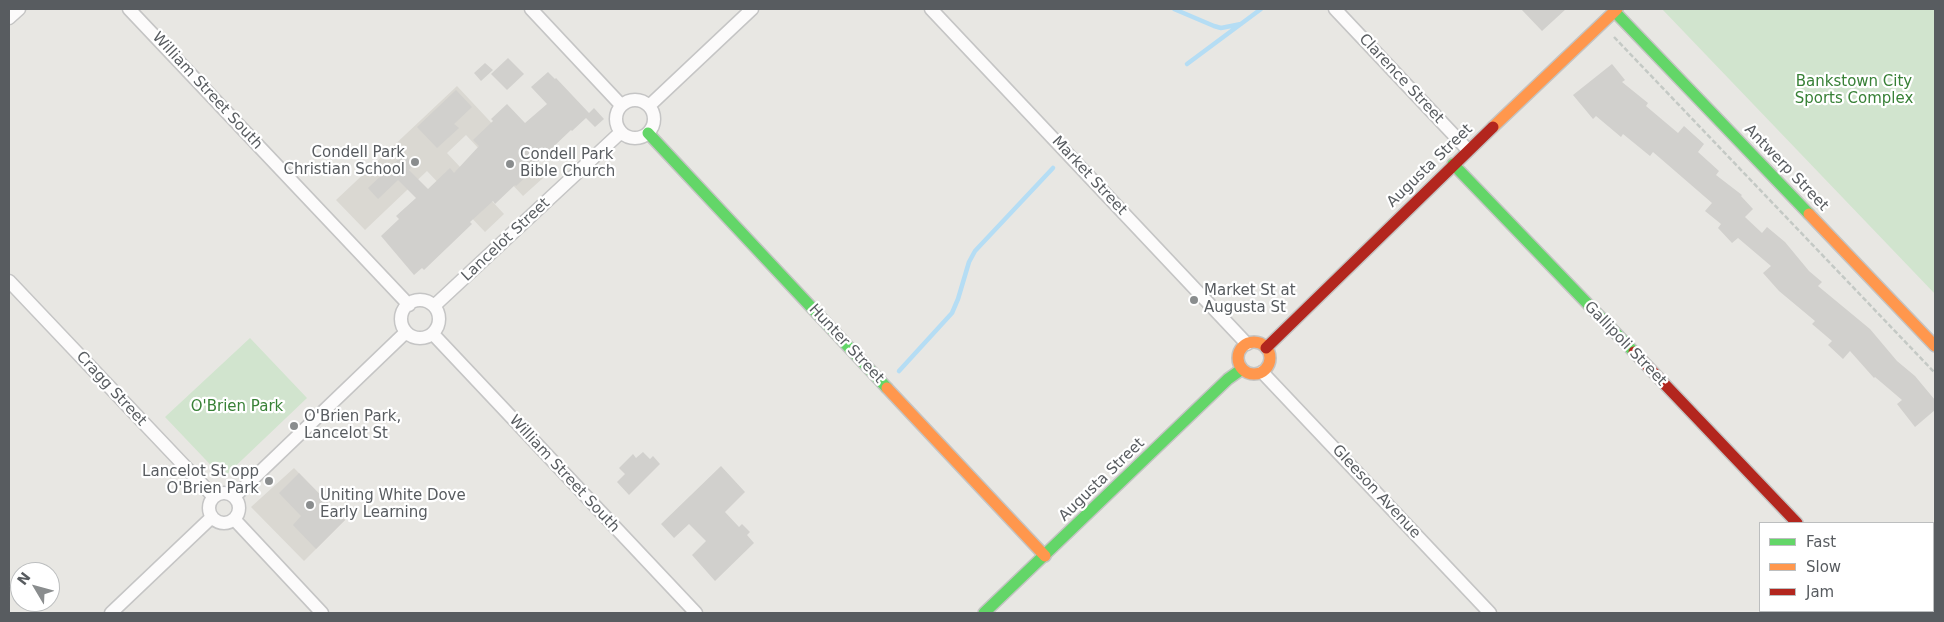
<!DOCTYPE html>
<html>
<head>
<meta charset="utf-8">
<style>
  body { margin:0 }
  #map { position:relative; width:1944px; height:622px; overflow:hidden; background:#e8e7e3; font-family:"DejaVu Sans",sans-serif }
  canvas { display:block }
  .frame { position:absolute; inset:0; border:10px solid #585c60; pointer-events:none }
  .legend { position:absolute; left:1759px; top:522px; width:175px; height:90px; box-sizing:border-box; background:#fff; border:1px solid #bcbebf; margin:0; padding:6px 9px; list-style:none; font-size:15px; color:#585c60 }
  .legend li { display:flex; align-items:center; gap:10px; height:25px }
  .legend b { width:25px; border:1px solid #bcbebf }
  .north { position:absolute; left:10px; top:562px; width:50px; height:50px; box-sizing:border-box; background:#fff; border:1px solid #bcbebf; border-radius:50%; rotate:307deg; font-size:14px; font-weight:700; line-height:20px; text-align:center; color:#585c60 }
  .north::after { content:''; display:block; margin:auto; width:18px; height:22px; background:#8a8d8e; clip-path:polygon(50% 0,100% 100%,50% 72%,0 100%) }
</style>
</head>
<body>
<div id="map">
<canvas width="1944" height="622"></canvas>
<div class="frame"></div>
<ul class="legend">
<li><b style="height:6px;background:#63d668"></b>Fast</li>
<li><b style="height:6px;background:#ff974d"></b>Slow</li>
<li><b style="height:6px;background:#b3261e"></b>Jam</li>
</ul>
<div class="north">N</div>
</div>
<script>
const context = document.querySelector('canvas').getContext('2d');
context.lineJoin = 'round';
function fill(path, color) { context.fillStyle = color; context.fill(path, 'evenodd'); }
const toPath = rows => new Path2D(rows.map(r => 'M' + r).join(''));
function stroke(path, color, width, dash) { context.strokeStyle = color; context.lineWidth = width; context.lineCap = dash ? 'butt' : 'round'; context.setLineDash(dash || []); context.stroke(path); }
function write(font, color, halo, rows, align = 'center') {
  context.font = font + ' "DejaVu Sans",sans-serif'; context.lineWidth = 4.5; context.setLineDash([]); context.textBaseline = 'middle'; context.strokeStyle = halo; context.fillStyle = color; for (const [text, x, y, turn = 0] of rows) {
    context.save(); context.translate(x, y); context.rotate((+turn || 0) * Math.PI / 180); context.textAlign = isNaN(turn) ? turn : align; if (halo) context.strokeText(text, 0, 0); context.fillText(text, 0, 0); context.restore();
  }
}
fill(toPath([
  [457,86,543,178,523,196,466,135,447,153,504,214,485,232,427,171,365,230,336,200],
  [294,468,345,520,304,561,251,507]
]), '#dad8d2');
fill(toPath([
  [1662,9,1935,9,1935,294],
  [250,338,307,398,223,478,165,417]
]), '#d1e4ce');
stroke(toPath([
  [1174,9,1214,26,1221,28,1241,24],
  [1187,64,1261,9],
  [899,371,952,313,958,299,969,262,975,251,1053,168]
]), '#b5ddf4', 4.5);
fill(toPath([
  [1521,9,1566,9,1542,31],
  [508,58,524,74,507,90,491,74],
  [485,63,493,70,481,81,474,73],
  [1612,64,1625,80,1622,82,1648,103,1646,106,1678,133,1684,126,1704,144,1698,152,1719,171,1716,175,1742,195,1741,196,1753,209,1745,217,1762,233,1767,227,1785,242,1809,271,1822,282,1818,286,1870,329,1897,361,1915,376,1935,400,1935,410,1915,427,1897,404,1902,400,1875,377,1874,378,1850,351,1843,359,1828,345,1832,341,1812,324,1815,321,1779,291,1763,273,1771,266,1738,238,1732,243,1718,228,1721,224,1705,211,1712,203,1653,152,1650,156,1623,134,1621,137,1596,116,1593,119,1573,95],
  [548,72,555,79,556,78,589,113,594,108,604,119,595,127,586,118,572,131,571,130,530,169,532,171,516,186,515,185,495,204,493,201,470,222,472,224,424,270,422,268,414,275,381,236,399,219,396,216,416,198,398,180,378,199,368,188,404,154,414,164,409,170,428,189,450,168,454,173,479,146,473,140,493,121,491,119,507,104,525,123,547,104,531,87],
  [456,90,472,107,454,124,459,128,437,148,417,127],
  [643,452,650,459,653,456,660,464,629,495,617,482,625,474,619,468,633,454,636,458],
  [721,466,745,492,725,512,739,527,742,524,750,532,747,535,754,543,715,581,692,555,706,541,689,524,674,538,661,524],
  [299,473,345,520,316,549,293,525,301,516,279,493]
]), '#d1d0cd');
const street = toPath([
  [129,9,409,305],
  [531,9,621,105],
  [931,9,1247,344],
  [1335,9,1468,150],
  [9,18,19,9],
  '616 119a19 19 0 1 1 38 0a19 19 0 1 1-38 0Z',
  [649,106,752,9],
  [9,281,214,497],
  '401 319a19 19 0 1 1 38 0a19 19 0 1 1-38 0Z',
  [434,306,621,132],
  [433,334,696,613],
  [1262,372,1490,613],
  '209 508a15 15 0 1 1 30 0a15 15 0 1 1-30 0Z',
  [234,497,406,332],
  [234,519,322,613],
  [1881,611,1883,613],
  [111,613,212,517]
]);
const fast = toPath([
  [1614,11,1809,214],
  [648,133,887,388],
  [1453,164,1634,352],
  [984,613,1228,379,1242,369]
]);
const slow = toPath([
  [1493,127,1617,9],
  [1809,214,1935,346],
  '1238 358a16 16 0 1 1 32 0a16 16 0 1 1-32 0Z',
  [887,388,1045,556]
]);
const jam = toPath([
  [1266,348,1493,127],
  [1634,352,1797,523]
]);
stroke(street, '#c5c5c5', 15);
stroke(fast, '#c4c4c3', 14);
stroke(slow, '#c4c4c3', 14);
stroke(jam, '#c4c4c3', 14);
stroke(toPath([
  [1614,37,1935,373]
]), '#c4c9c5', 2.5, [5, 2.5]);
stroke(street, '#fcfbfb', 12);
stroke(fast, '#63d668', 11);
stroke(slow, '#ff974d', 11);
stroke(jam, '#b3261e', 11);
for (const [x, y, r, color] of [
  [415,162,5,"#8a8d8e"],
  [510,164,5,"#8a8d8e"],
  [1194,300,5,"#8a8d8e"],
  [294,426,5,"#8a8d8e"],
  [269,481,5,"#8a8d8e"],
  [310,505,5,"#8a8d8e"]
]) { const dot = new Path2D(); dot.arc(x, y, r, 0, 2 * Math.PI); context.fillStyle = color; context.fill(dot); stroke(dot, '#fff', 2); }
write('15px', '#585c60', '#fff', [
  ["Clarence Street",1401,79,47],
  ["William Street South",207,91,47],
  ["Augusta Street",1430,166,-44],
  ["Antwerp Street",1786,168,46],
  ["Market Street",1089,176,47],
  ["Lancelot Street",506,240,-43],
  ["Hunter Street",846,344,47],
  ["Gallipoli Street",1625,344,46],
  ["Cragg Street",111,389,47],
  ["William Street South",564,474,47],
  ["Augusta Street",1102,480,-44],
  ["Gleeson Avenue",1376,492,47]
]);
write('15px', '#388137', '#fff', [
  ["Bankstown City",1854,82],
  ["Sports Complex",1854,99],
  ["O'Brien Park",237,407]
]);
write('15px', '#585c60', '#fff', [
  ["Condell Park",405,153,"right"],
  ["Christian School",405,170,"right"],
  ["Condell Park",520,155],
  ["Bible Church",520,172],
  ["Market St at",1204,291],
  ["Augusta St",1204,308],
  ["O'Brien Park,",304,417],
  ["Lancelot St",304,434],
  ["Lancelot St opp",259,472,"right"],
  ["O'Brien Park",259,489,"right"],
  ["Uniting White Dove",320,496],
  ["Early Learning",320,513]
], 'left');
</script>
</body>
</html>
